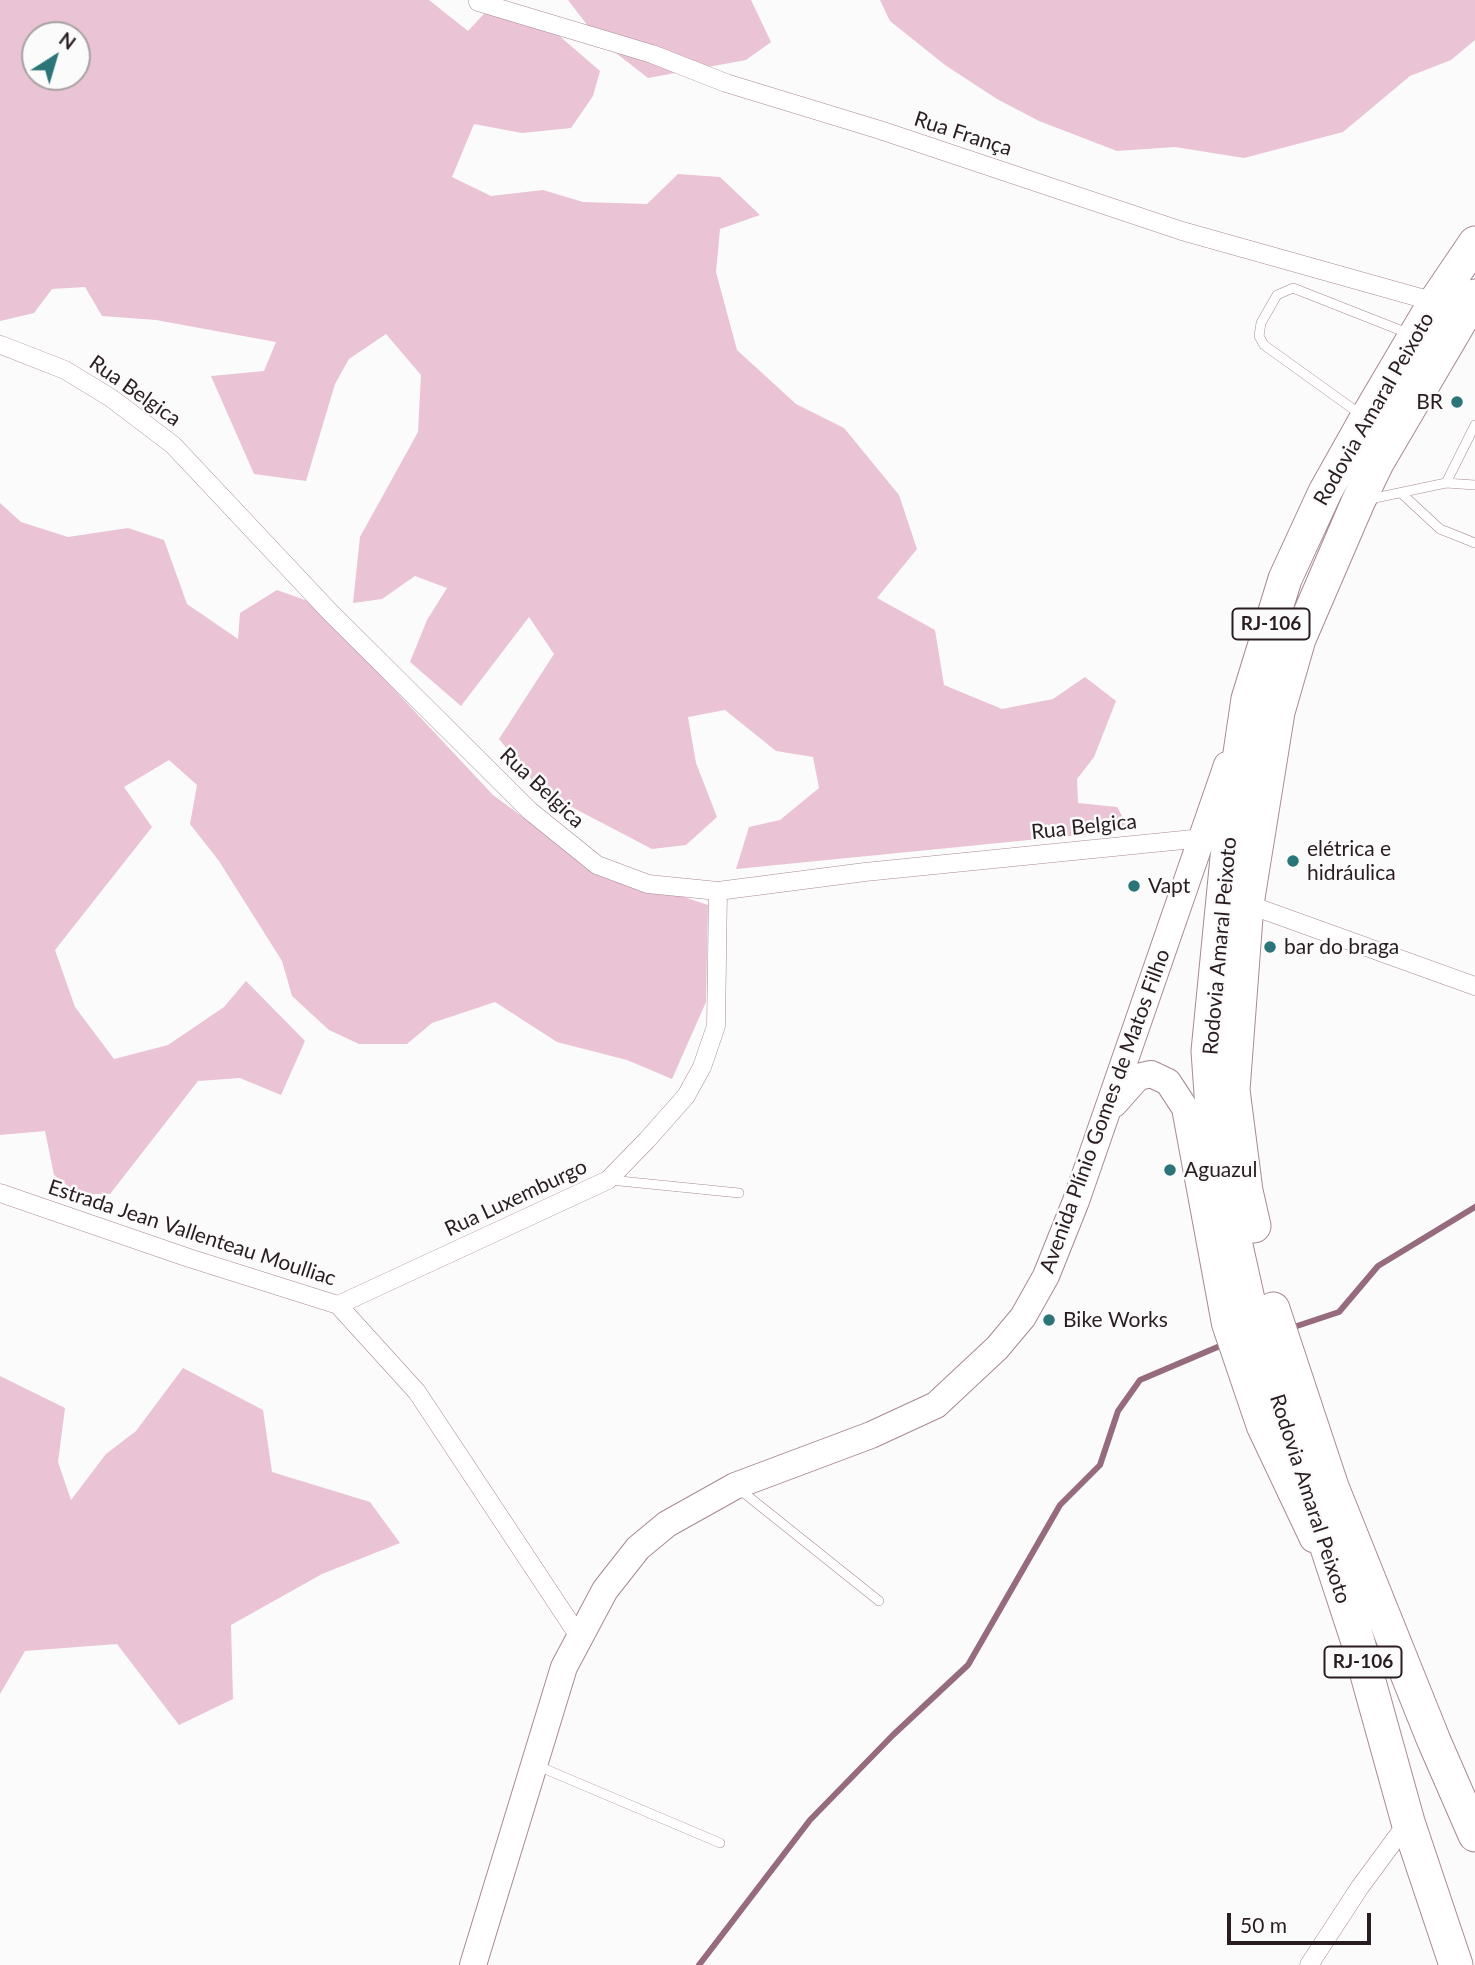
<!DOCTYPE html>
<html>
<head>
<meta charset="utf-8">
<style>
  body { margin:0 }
  #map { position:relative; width:1475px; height:1965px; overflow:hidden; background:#fbfbfb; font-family:Lato,sans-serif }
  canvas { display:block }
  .north { position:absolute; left:21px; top:21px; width:70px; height:70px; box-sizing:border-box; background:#fbfbfb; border:2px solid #a7a2a4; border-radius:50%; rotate:37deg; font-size:19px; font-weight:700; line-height:28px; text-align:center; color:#291c22 }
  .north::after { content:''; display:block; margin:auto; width:24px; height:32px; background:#2b7579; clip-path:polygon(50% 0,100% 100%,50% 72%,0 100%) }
  .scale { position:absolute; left:1227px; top:1913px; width:144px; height:32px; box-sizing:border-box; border:4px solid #291c22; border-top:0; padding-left:9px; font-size:21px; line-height:24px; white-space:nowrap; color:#291c22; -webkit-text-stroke:5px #fbfbfb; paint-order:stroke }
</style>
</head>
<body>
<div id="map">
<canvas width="1475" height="1965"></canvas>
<div class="north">N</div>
<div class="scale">50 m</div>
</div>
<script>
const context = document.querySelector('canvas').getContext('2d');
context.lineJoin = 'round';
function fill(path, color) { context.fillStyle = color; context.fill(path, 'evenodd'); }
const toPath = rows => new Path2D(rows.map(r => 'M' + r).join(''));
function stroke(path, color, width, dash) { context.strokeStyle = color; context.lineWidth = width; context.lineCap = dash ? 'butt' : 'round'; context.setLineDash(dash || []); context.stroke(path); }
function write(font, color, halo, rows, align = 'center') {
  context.font = font + ' Lato,sans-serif'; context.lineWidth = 5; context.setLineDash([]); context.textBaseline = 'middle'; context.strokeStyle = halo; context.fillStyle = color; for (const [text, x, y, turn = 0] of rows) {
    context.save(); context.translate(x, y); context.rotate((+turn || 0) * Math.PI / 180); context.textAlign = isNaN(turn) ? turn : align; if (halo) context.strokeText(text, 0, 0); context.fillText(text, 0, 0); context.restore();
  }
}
fill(toPath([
  [0,0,429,0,468,31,495,2,534,14,600,71,593,96,571,128,522,133,474,124,452,177,491,196,543,190,583,202,647,204,678,174,720,177,760,215,720,229,716,272,737,350,796,404,844,428,899,495,917,549,877,598,935,630,944,685,1002,709,1053,699,1085,677,1116,701,1094,757,1077,779,1078,803,1117,807,1130,830,736,869,749,827,780,820,819,788,813,757,776,751,725,710,688,717,696,763,717,817,686,845,652,849,541,791,499,739,554,654,529,617,461,706,410,662,427,620,447,588,415,576,382,599,353,603,360,537,418,432,421,375,386,334,349,359,335,384,306,481,254,474,211,376,264,371,276,342,156,320,102,316,85,287,52,289,34,313,0,321],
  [35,35,77,35,77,77,35,77],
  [568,0,751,0,771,42,746,60,648,78,598,39],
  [880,0,1475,0,1475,40,1451,60,1410,76,1343,132,1244,158,1175,147,1117,151,1039,121,997,99,945,65,890,21],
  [0,503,21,522,68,537,128,528,164,540,187,604,238,639,240,613,277,590,313,603,493,795,589,866,708,905,706,1002,672,1079,627,1060,557,1042,495,1002,432,1023,407,1044,359,1044,329,1030,292,996,282,961,219,861,190,824,197,785,169,760,124,787,152,827,55,950,75,1007,114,1059,168,1045,224,1007,246,981,305,1041,281,1095,240,1078,198,1081,110,1194,78,1194,54,1175,45,1131,0,1135],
  [183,1368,263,1410,272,1472,370,1502,400,1543,322,1574,231,1625,233,1699,179,1725,117,1644,25,1651,0,1694,0,1376,65,1408,58,1462,71,1500,106,1454,136,1431]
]), '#eac3d4');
stroke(toPath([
  [1288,1329,1339,1312,1378,1266,1475,1207],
  [699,1965,810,1820,893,1735,968,1665,1060,1505,1100,1465,1118,1411,1140,1380,1227,1343]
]), '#966b7e', 6);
const lane = toPath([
  [1360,414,1264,345,1259,336,1261,323,1277,295,1293,288,1410,334],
  [1446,483,1475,425],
  [1401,493,1440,529,1475,543],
  [1370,499,1446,483,1475,485],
  [610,1180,739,1193],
  [739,1489,879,1601],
  [538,1766,720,1843]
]);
const street = toPath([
  [478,2,652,54,726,83,880,130,1182,231,1435,302],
  [1,345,65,370,111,398,173,445,329,611,530,811,597,865,648,884,718,891,865,872,1203,838],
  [1247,904,1475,986],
  [0,1193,189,1258,338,1305,417,1392,580,1638],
  [338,1305,608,1180,647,1140,686,1096,702,1067,716,1026,718,891],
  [1309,1965,1360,1887,1408,1822]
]);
const secondary = toPath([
  [1114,1104,1138,1077,1151,1074,1168,1082,1185,1108,1225,1324,1260,1427,1313,1539],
  [473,1965,564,1667,605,1590,638,1548,667,1524,735,1486,871,1435,936,1405,997,1348,1023,1317,1046,1276,1076,1201,1227,765]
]);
const highway = toPath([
  [1254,1226,1246,1191,1233,1090,1247,904,1278,712,1299,639,1358,502,1377,463,1475,296],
  [1273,1309,1332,1487,1434,1741,1475,1835],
  [1456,1965,1408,1822,1358,1642,1253,1322,1215,1151,1208,1051,1232,807,1248,699,1285,579,1325,492,1366,419,1435,302,1475,243]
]);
stroke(lane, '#a88997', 10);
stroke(street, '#a88997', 19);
stroke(secondary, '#a88997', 28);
stroke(highway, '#a88997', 35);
stroke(lane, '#fff', 9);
stroke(street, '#fff', 18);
stroke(secondary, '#fff', 26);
stroke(highway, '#fff', 33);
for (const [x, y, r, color] of [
  [1457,402,7,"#2b7579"],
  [1293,861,7,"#2b7579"],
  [1134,886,7,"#2b7579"],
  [1270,947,7,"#2b7579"],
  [1170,1170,7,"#2b7579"],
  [1049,1320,7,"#2b7579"]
]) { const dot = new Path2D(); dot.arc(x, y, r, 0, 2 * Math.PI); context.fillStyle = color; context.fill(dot); stroke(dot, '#fbfbfb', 2.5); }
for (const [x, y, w] of [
  [1271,624,77],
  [1363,1662,77]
]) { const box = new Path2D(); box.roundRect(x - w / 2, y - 15.5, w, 31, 5); context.fillStyle = '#fbfbfb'; context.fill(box); stroke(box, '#291c22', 2); }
write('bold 19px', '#291c22', null, [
  ["RJ-106",1271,624],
  ["RJ-106",1363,1662]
]);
write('21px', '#291c22', '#fbfbfb', [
  ["Rua França",963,134,18],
  ["Rua Belgica",135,391,35],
  ["Rodovia Amaral Peixoto",1374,409,-60],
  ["Rua Belgica",542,788,43],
  ["Rua Belgica",1084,827,-6],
  ["Rodovia Amaral Peixoto",1220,946,-85],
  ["Avenida Plínio Gomes de Matos Filho",1105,1111,-70],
  ["Rua Luxemburgo",516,1198,-25],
  ["Estrada Jean Vallenteau Moulliac",192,1233,18],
  ["Rodovia Amaral Peixoto",1310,1499,72]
]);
write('21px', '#291c22', '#fbfbfb', [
  ["BR",1443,402,"right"],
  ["elétrica e",1307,849],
  ["hidráulica",1307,873],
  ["Vapt",1148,886],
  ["bar do braga",1284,947],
  ["Aguazul",1184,1170],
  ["Bike Works",1063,1320]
], 'left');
</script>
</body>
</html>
